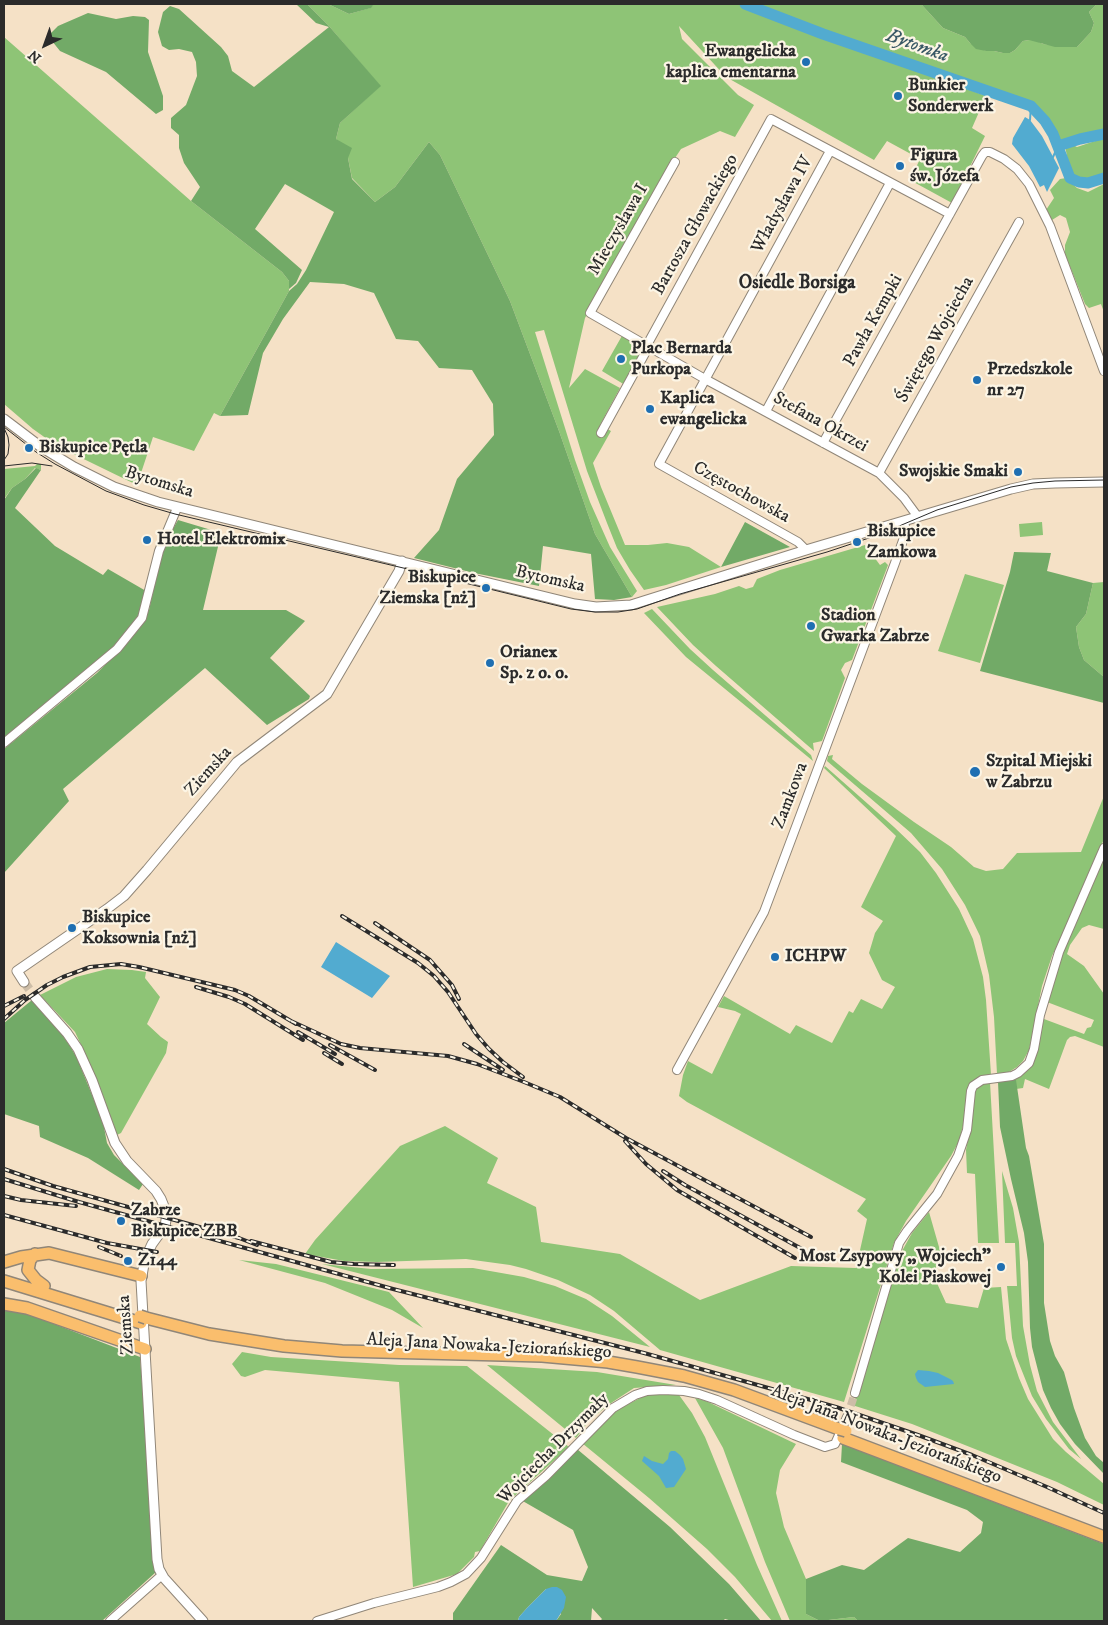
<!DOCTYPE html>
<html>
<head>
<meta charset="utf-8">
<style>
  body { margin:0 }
  #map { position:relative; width:1108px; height:1625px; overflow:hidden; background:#f5e1c6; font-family:"IM FELL DW Pica",serif }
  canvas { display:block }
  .frame { position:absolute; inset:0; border:5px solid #2b2b2b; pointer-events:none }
  .north { position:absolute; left:20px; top:20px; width:50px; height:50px; -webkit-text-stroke:4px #fcf5e5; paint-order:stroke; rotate:222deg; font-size:14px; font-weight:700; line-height:20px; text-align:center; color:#2b2b2b }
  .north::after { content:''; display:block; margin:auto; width:18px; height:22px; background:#2b2b2b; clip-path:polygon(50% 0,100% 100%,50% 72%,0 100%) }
</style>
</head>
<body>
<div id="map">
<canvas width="1108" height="1625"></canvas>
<div class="frame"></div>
<div class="north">N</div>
</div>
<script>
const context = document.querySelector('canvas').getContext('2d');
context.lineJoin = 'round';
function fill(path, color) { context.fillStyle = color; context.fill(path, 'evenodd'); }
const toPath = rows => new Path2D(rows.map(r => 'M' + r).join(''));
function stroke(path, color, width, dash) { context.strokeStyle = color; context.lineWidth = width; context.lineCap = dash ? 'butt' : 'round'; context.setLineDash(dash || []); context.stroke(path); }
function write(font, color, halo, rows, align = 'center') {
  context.font = font + ' "IM FELL DW Pica",serif'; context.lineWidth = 4.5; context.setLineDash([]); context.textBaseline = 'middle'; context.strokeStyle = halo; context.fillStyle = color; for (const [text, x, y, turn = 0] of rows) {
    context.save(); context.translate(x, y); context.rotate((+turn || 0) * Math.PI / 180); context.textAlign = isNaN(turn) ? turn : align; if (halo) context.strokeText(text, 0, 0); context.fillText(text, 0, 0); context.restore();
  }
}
fill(toPath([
  [307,4,328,4,349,14,370,8,374,4,739,4,986,96,972,128,985,136,952,203,910,180,920,159,887,141,874,160,726,77,679,26,682,39,738,95,754,105,735,137,720,131,681,149,673,161,585,318,569,388,585,369,620,388,600,425,611,431,593,463,601,487,625,545,648,545,667,543,689,547,721,567,666,585,644,590,630,570,617,548,607,523,587,471,544,330,535,332,575,460,590,502,610,547,637,591,632,597,595,534,559,431,510,301,440,155,429,142,395,187,375,202,352,178,348,158,336,139,340,123,380,86,329,26],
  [751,4,921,4,943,28,965,37,970,43,986,51,994,51,1003,53,1010,53,1015,50,1023,41,1029,40,1035,40,1043,44,1077,47,1091,32,1094,23,1089,12,1096,5,1104,4,1104,130,1078,135,1066,142,1065,140,1062,141,1057,135,1043,113,1031,103],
  [4,37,191,201,282,272,289,281,289,291,220,416,214,413,194,451,153,437,137,485,57,446,33,429,4,404],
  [1104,138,1104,175,1086,181,1071,177,1065,146,1071,144,1077,147],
  [1066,178,1077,188,1088,192,1104,184,1104,312,1101,304,1089,308,1085,304,1065,254,1065,245,1070,232,1066,218,1060,215,1052,220,1046,210,1054,198,1050,190,1060,179],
  [623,334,644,348,625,385,602,371],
  [37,464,41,464,41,470,35,468,25,479,12,488,4,499,4,469,35,466],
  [1042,522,1043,535,1020,537,1019,524],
  [865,545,880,565,885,562,888,565,852,660,845,663,841,670,845,678,822,741,813,743,814,751,716,666,693,645,657,607,715,594,739,586,746,589,753,587,757,579,780,570],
  [965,574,1004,585,980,663,938,651],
  [1104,582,1104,677,1084,660,1079,647,1076,627,1086,614,1093,583],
  [652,609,690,649,713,670,811,755,813,761,686,657,644,613],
  [833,755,832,759,862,784,914,822,951,847,974,867,986,871,1003,869,1017,853,1081,852,1104,796,1104,839,1077,903,1052,956,1042,986,1029,1050,1023,1061,1017,1067,1009,1072,997,1074,994,1017,989,975,980,936,965,905,942,869,911,833,827,761,828,756],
  [825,766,894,827,920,852,936,873,959,909,973,939,983,977,986,1000,991,1075,975,1080,970,1085,965,1104,964,1122,959,1141,951,1156,906,1221,894,1243,844,1402,660,1350,614,1311,590,1295,558,1280,526,1269,510,1265,466,1259,377,1262,344,1261,305,1254,315,1240,400,1146,445,1126,498,1158,487,1183,536,1207,541,1242,620,1254,700,1300,791,1266,856,1268,867,1219,857,1211,866,1199,687,1102,679,1096,683,1075,688,1061,712,1074,741,1014,735,1011,718,1007,724,996,790,1034,796,1025,832,1043,849,1011,853,1013,861,999,882,1009,895,987,882,980,869,953,875,933,883,921,861,907,896,836,824,768],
  [1104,859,1104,929,1089,925,1082,928,1070,945,1067,954,1084,966,1104,994,1104,1047,1075,1036,1070,1037,1067,1040,1049,1089,1025,1079,1023,1088,1016,1089,1016,1080,1013,1079,1026,1070,1034,1060,1044,1019,1084,1034,1087,1028,1091,1027,1094,1020,1047,1002,1058,964],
  [107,969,132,970,146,972,145,978,160,997,147,1024,161,1037,168,1042,166,1053,121,1133,117,1135,91,1066,75,1032,40,995,76,977],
  [990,1082,999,1243,978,1243,975,1174,967,1173,966,1150,972,1118,975,1091,981,1085],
  [1002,1171,1013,1208,1019,1242,1023,1326,1030,1365,1037,1391,1053,1422,1081,1459,1069,1449,1046,1419,1032,1396,1016,1356,1012,1338,1007,1286,1017,1286,1015,1243,1005,1243],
  [929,1212,941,1254,936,1264,936,1281,946,1303,978,1308,984,1288,1001,1287,1006,1339,1019,1378,1028,1399,1053,1439,1066,1452,1104,1484,1104,1505,1057,1482,990,1455,912,1424,852,1405,861,1387,859,1386,897,1260,912,1233],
  [239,1260,276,1264,389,1292,423,1328,392,1310,325,1283],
  [322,1264,371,1269,473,1268,524,1277,555,1286,586,1299,612,1316,650,1347],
  [242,1352,271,1357,399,1365,467,1366,569,1447,509,1501,480,1551,475,1552,474,1557,457,1574,413,1587,399,1382,265,1370,245,1377,241,1376,232,1364],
  [487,1365,597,1372,676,1385,634,1388,608,1405,589,1421,576,1438],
  [648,1394,679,1395,692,1413,705,1437,757,1565,782,1621,772,1621,735,1577,707,1549,649,1498,582,1443,615,1411],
  [695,1398,706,1401,796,1444,780,1470,776,1493,784,1527,806,1579,806,1614,820,1621,854,1617,858,1621,790,1621,765,1562,723,1448]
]), '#8ec476');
fill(toPath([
  [296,4,307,4,329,26,381,86,340,123,336,139,352,148,348,158,352,179,375,202,395,187,429,142,440,155,510,301,559,431,595,534,632,597,614,600,595,599,591,554,543,546,539,586,474,573,414,558,439,530,457,479,494,435,493,404,472,370,439,368,418,341,396,339,374,293,344,284,310,282,283,319,263,353,248,415,220,416,289,291,297,284,306,270,334,212,285,184,255,229,302,270,296,283,289,289,289,281,282,272,191,201,200,187,184,163,179,148,179,135,171,128,171,118,186,105,197,76,196,62,192,52,179,49,169,50,162,46,158,32,163,12,170,6,179,9,221,47,228,56,232,71,254,87,329,27,316,23],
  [328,4,374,4,371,8,349,14],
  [921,4,1102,4,1096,5,1089,12,1094,23,1091,32,1077,47,1055,47,1029,40,1023,41,1015,50,1010,53,1003,53,994,51,986,51,976,49,970,43,965,37,943,28],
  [88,13,116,19,133,16,145,17,149,20,148,52,163,96,163,110,156,114,106,72,60,51,48,36,58,26],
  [36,468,41,470,15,508,55,546,103,575,108,569,146,591,142,610,130,627,105,656,4,739,4,500,12,488,25,479],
  [178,520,208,529,221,534,203,610,286,610,305,621,270,658,310,696,309,699,267,725,205,668,63,789,69,801,4,873,4,749,97,673,122,648,139,628,149,610,159,565,166,541],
  [745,522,790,547,721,567],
  [1014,552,1051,553,1047,571,1093,583,1086,614,1076,627,1079,647,1084,660,1104,677,1104,703,980,671,1010,572],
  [32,1000,61,1033,70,1046,77,1058,103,1122,107,1143,114,1155,143,1184,139,1190,88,1158,40,1137,39,1126,4,1114,4,1023],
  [1013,1079,1016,1080,1026,1148,1029,1156,1044,1244,1044,1303,1050,1341,1055,1356,1064,1372,1074,1408,1085,1438,1096,1456,1104,1463,1104,1474,1075,1444,1060,1424,1051,1408,1043,1390,1032,1347,1030,1328,1028,1262,1024,1233,1011,1179,1000,1127,998,1082],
  [4,1310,23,1312,140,1357,156,1572,102,1621,4,1621],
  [842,1444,1104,1544,1104,1621,858,1621,854,1617,820,1621,806,1614,806,1579,842,1565,864,1570,908,1538,960,1552,981,1533,983,1522,967,1510,841,1462],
  [577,1449,670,1527,729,1584,761,1621,732,1621,725,1619,723,1621,600,1621,602,1619,592,1608,591,1621,556,1621,561,1614,546,1589,527,1608,519,1617,518,1621,453,1621,453,1613,501,1545,547,1575,582,1581,588,1567,573,1530,521,1500,535,1490]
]), '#72aa67');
fill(toPath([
  [1025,117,1030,120,1042,136,1059,168,1047,192,1044,185,1040,187,1029,166,1012,144,1013,138],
  [336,942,390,976,372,998,321,967],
  [918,1370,929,1371,938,1373,950,1379,953,1381,954,1384,925,1387,918,1382,916,1378,915,1374],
  [671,1451,675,1451,680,1455,683,1459,686,1469,674,1487,666,1488,659,1476,642,1461,644,1456,652,1461,663,1464,668,1459,669,1453],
  [552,1587,557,1587,562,1590,566,1597,564,1608,556,1621,518,1621,519,1617,527,1608,546,1589]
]), '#52abd0');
stroke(toPath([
  [1030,120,1031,106],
  [1053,157,1058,146]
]), '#52abd0', 2);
stroke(toPath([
  [745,4,823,34,1031,106,1045,121,1053,134,1070,178,1079,182,1088,183,1104,178],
  [1058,146,1080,139,1104,134]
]), '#52abd0', 11);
stroke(toPath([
  [847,1417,855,1393]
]), '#cdbda7', 8, [8, 4]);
stroke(toPath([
  [24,982,35,997]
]), '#cdbda7', 9, [9, 4.5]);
const minor = toPath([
  [675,162,590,313,705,379,879,473,904,498,918,517],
  [647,345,771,119,950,214],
  [766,411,890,183],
  [601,433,649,346],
  [823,443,982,156,985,152,990,152,1004,159,1017,169,1029,184,1050,226,1104,371],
  [879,473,1019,222],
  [806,550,798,542,659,464,830,151],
  [4,743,117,649,142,618,159,551,177,508],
  [677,1070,764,912,895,563,906,532,904,521],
  [855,1393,899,1243,907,1231,937,1194,958,1156,967,1130,971,1091,973,1086,982,1080,1012,1076,1018,1073,1029,1063,1034,1049,1040,1015,1059,952,1104,848],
  [110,1621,162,1575],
  [317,1621,374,1603,438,1587,451,1582,466,1574,481,1558,517,1501,546,1476,613,1408,635,1395,647,1391,663,1390,684,1391,699,1394,717,1400,794,1435,825,1447,835,1444,847,1417]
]);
const tertiary = toPath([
  [4,419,41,447,74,467,114,487,158,502,575,604,596,607,631,605,806,550,1011,489,1033,484,1055,483,1104,482],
  [24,982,17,971,107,909,124,896,147,870,237,762,327,694,399,571,402,561],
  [35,997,67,1033,78,1049,92,1080,115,1143,127,1161,156,1191,161,1199,167,1214,165,1226,152,1244,145,1259,141,1281,157,1559,159,1569,164,1578,203,1621]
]);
const primary = toPath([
  [35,1254,30,1260,28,1270,36,1280,44,1286],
  [4,1262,21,1257,49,1253,141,1276],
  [4,1281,141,1323],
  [4,1304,27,1308,145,1349],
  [146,1318,209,1334,284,1346,342,1351,542,1356,608,1362,637,1367,684,1376,734,1390,839,1429],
  [843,1438,1104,1537]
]);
stroke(minor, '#908678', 10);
stroke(tertiary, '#908678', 11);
stroke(primary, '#908678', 14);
stroke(minor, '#fff', 8);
stroke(tertiary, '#fff', 9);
stroke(primary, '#fabe6d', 11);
stroke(toPath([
  [4,427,36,452,55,464,106,491,144,505,175,514,416,571,571,609,595,612,618,612,637,609,680,594,827,552,878,535,937,510,1011,487,1033,483,1055,481,1104,480],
  [4,428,8,437,9,445,8,454,4,460],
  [4,466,32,463,52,466]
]), '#2b2b2b', 1);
const rail = toPath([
  [342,916,418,963,434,976,448,992,476,1034,489,1049,503,1062,523,1077],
  [375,923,430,960,452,985,459,999],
  [196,987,229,997,245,1004,303,1040],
  [4,1006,24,996],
  [4,1019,25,1000,47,985,63,977,90,967,121,964,139,967,235,990,249,996,296,1024],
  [291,1021,341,1044,360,1048,448,1056,477,1064,524,1082,560,1097,626,1138,811,1237],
  [298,1032,335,1054],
  [464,1044,503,1070],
  [330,1045,375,1070],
  [324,1053,342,1064],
  [625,1141,646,1164,677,1190,795,1258],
  [4,1169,53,1186,239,1238,257,1245],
  [663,1171,685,1185,802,1249],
  [4,1179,79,1202,393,1289,644,1353,836,1407,918,1435,972,1455,1047,1487,1104,1513],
  [4,1196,21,1200,76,1206],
  [4,1215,107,1243,157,1252],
  [251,1241,331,1262,354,1264,394,1265],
  [99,1247,121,1256]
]);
stroke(rail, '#2b2b2b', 4);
stroke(rail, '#fcf5e5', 2, [5.5]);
const primaryBridge = toPath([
  [140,1316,146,1318],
  [839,1429,846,1431]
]);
stroke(primaryBridge, '#908678', 14, []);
stroke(primaryBridge, '#fabe6d', 11);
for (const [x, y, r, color] of [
  [806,62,5,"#1f6fb2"],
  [898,96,5,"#1f6fb2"],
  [900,166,5,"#1f6fb2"],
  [621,359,5,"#1f6fb2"],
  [977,380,5,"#1f6fb2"],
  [650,409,5,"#1f6fb2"],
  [29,448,5,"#1f6fb2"],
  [1018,472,5,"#1f6fb2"],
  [147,540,5,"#1f6fb2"],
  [857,542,5,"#1f6fb2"],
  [486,588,5,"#1f6fb2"],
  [811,626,5,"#1f6fb2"],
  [490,663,5,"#1f6fb2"],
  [975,772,6,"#1f6fb2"],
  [72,928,5,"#1f6fb2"],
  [775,957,5,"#1f6fb2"],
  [121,1221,5,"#1f6fb2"],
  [128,1261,5,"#1f6fb2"],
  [1001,1267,5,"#1f6fb2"]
]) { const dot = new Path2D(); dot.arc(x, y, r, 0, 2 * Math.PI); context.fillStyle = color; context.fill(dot); stroke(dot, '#fcf5e5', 2); }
write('bold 18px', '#2b2b2b', '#fcf5e5', [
  ["Ewangelicka",796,52,"right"],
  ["kaplica cmentarna",796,73,"right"],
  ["Bunkier",908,86],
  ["Sonderwerk",908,107],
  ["Figura",910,156],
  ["św. Józefa",910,177],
  ["Plac Bernarda",631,349],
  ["Purkopa",631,370],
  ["Przedszkole",987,370],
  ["nr 27",987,391],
  ["Kaplica",660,399],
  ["ewangelicka",660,420],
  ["Biskupice Pętla",39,448],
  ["Swojskie Smaki",1008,472,"right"],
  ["Biskupice",867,532],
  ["Zamkowa",867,553],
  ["Hotel Elektromix",157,540],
  ["Biskupice",476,578,"right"],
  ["Ziemska [nż]",476,599,"right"],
  ["Stadion",821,616],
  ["Gwarka Zabrze",821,637],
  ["Orianex",500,653],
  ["Sp. z o. o.",500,674],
  ["Szpital Miejski",986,762],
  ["w Zabrzu",986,783],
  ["Biskupice",82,918],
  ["Koksownia [nż]",82,939],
  ["ICHPW",785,957],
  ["Zabrze",131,1211],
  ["Biskupice ZBB",131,1232],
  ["Most Zsypowy „Wojciech”",991,1257,"right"],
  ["Kolei Piaskowej",991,1278,"right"],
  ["Z144",138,1261]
], 'left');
write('18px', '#2b2b2b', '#fcf5e5', [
  ["Władysława IV",783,205,-61],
  ["Bartosza Głowackiego",696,225,-61],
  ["Mieczysława I",619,230,-60],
  ["Pawła Kempki",874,321,-61],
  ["Świętego Wojciecha",936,340,-61],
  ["Stefana Okrzei",820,423,29],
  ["Bytomska",159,483,17],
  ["Częstochowska",741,493,29],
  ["Bytomska",550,580,13],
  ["Ziemska",209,772,-48],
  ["Zamkowa",791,796,-69],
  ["Ziemska",127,1325,-94],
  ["Aleja Jana Nowaka-Jeziorańskiego",489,1347,3],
  ["Aleja Jana Nowaka-Jeziorańskiego",886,1435,21],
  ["Wojciecha Drzymały",554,1449,-45]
]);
write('italic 19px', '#395865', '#fcf5e5', [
  ["Bytomka",917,47,20]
]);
write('bold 19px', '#2b2b2b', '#fcf5e5', [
  ["Osiedle Borsiga",797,284]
]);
</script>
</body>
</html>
